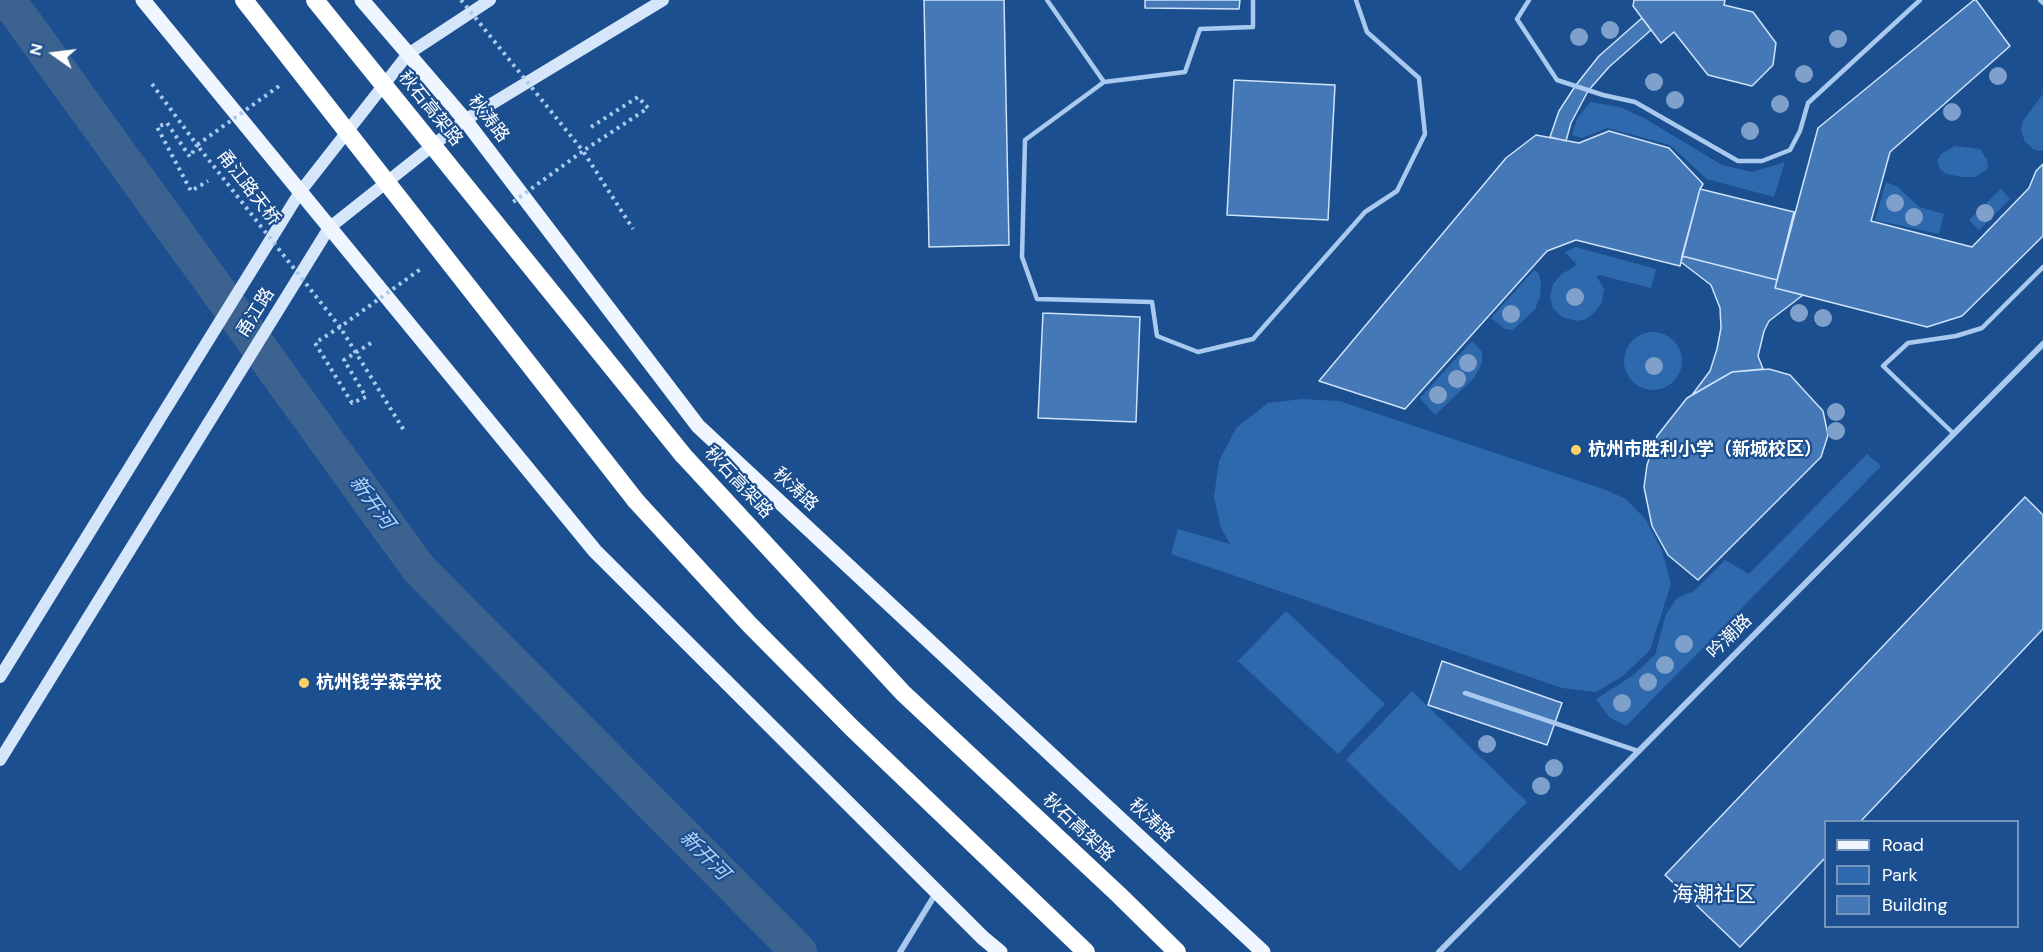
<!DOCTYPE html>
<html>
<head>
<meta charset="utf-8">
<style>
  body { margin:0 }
  #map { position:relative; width:2043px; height:952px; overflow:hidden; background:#1b4f8f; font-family:"DM Sans",sans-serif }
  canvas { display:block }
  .legend { position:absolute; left:1824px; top:820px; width:195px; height:108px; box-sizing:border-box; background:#1b4f8f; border:2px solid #7695bc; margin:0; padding:8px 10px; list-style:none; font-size:18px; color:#fff }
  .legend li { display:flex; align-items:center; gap:12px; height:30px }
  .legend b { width:30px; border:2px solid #7695bc }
  .north { position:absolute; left:24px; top:24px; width:60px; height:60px; -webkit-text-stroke:4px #1b4f8f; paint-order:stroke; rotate:284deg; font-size:16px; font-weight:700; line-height:24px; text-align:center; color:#fff }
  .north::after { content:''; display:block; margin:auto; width:21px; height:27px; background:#fff; clip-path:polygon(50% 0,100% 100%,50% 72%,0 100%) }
</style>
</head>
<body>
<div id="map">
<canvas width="2043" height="952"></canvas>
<ul class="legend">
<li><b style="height:8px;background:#f0f6ff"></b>Road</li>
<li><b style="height:16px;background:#2e69ad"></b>Park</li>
<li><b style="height:16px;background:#4478b7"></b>Building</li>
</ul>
<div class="north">N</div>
</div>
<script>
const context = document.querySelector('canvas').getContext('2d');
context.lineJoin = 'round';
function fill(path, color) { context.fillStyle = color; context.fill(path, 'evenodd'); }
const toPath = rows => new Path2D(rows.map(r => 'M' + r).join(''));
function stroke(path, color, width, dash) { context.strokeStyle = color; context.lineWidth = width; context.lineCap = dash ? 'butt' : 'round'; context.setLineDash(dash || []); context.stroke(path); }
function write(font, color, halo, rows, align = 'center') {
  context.font = font + ' "DM Sans","Noto Sans SC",sans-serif'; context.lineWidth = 4.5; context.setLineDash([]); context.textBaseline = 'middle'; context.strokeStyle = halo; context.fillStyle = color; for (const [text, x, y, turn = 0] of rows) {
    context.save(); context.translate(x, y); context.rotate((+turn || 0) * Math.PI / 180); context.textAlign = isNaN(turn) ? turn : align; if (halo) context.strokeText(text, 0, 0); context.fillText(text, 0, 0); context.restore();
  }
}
fill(toPath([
  [2043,94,2043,150,2039,151,2033,149,2025,142,2021,130,2023,121],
  [1590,102,1620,107,1644,118,1722,165,1752,172,1785,162,1774,197,1707,179,1670,145,1607,128,1582,138,1572,135,1577,119],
  [1955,146,1980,149,1987,160,1988,168,1976,177,1963,177,1946,174,1940,169,1937,161,1941,154],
  [1886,182,1898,187,1919,207,1944,214,1939,234,1875,220],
  [2001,189,2010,199,1979,230,1969,220],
  [1576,247,1656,269,1651,288,1599,275,1597,277,1604,289,1602,302,1596,311,1586,319,1577,321,1562,317,1553,308,1550,297,1553,284,1562,274,1577,265,1565,252],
  [1534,270,1539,274,1541,284,1540,297,1535,309,1513,330,1505,329,1491,318],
  '1624 361a29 29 0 1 1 58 0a29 29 0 1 1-58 0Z',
  [1472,341,1482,352,1482,363,1474,378,1435,415,1420,398],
  [1302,399,1339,401,1606,490,1626,499,1646,520,1662,551,1671,584,1650,650,1623,676,1596,692,1562,688,1171,554,1178,529,1230,544,1221,528,1214,497,1219,461,1236,428,1268,403],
  [1867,454,1881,466,1692,659,1626,726,1609,717,1596,699,1632,676,1655,655,1666,614,1677,598,1694,591,1725,560,1749,574],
  [1286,611,1385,704,1338,754,1238,661],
  [1412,691,1527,802,1460,871,1346,760]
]), '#2e69ad');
stroke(toPath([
  [8,0,419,569,799,952]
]), '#3c6290', 36);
const building = toPath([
  [924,0,1004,0,1009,245,929,247,924,0],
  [1145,0,1240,0,1239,9,1145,8,1145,0],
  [1634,0,1725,0,1724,5,1753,12,1776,43,1773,65,1752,86,1708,75,1674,32,1661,43,1633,6,1634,0],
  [1974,0,1976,0,2010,46,1890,152,1871,221,1972,247,2029,188,2036,171,2043,164,2043,236,1962,316,1927,327,1775,288,1818,128,1974,0],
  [1642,18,1651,30,1609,67,1588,91,1571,123,1566,141,1550,137,1559,111,1576,85,1599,56,1642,18],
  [1234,80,1335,85,1328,220,1227,215,1234,80],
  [1609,131,1669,148,1703,184,1700,189,1680,266,1576,240,1547,251,1405,409,1319,381,1506,158,1536,135,1579,143,1609,131],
  [1700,189,1794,212,1777,280,1682,256,1700,189],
  [1682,256,1777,280,1775,288,1803,295,1769,321,1764,331,1758,356,1763,369,1732,372,1692,395,1710,371,1717,349,1721,328,1720,308,1711,285,1681,262,1682,256],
  [1043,313,1140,317,1136,422,1038,418,1043,313],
  [1769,369,1790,375,1823,411,1828,435,1821,457,1698,580,1668,555,1652,526,1644,487,1647,465,1657,436,1687,398,1732,372,1769,369],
  [2025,497,2043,515,2043,629,1860,822,1826,822,1826,857,1740,947,1665,875,2025,497],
  [1442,661,1562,703,1547,745,1428,705,1442,661]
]);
fill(building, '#4478b7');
stroke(building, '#cfe3fa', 1.5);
stroke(toPath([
  [152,84,197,145,190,157,167,123,157,127,191,191,208,181],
  [591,127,638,97,648,108,583,151,633,229],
  [371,343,344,360,366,397,352,403,315,343,340,327,405,432]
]), '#a9c9ee', 4, [3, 4.5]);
stroke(toPath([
  [1047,0,1104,82],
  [1253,0,1253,27,1200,29,1185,72,1104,82,1025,140,1022,257,1037,299,1152,302,1157,336,1198,352,1253,339,1365,212,1397,191,1425,134,1419,78,1367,32,1356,0],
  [1529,0,1517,19,1557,80,1603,95,1635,102,1738,161,1762,161,1790,150,1800,131,1808,103,1920,0],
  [2040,0,2043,3],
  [1954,434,1883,366,1908,343,1956,336,1982,328,2043,267],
  [1465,693,1638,751]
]), '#a9c9ee', 4.5);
stroke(toPath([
  [900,952,936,893],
  [1439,952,2043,344]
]), '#a9c9ee', 6);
stroke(toPath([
  [0,677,300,192,408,54,490,0],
  [0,760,329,228,465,120,663,0]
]), '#d6e6fa', 12);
stroke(toPath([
  [143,0,595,551,983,938,1000,952],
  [362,0,465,120,698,426,1263,952]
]), '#f0f6ff', 15);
stroke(toPath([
  [683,455,903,693,1119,895,1177,952],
  [636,501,749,624,852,728,1086,952]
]), '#fff', 18);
stroke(toPath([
  [461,0,583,151,513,202],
  [279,86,197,145,340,327,422,268]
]), '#a9c9ee', 4, [3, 4.5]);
stroke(toPath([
  [244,0,636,501],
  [315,0,683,455]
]), '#fff', 18);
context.fillStyle = '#7ea0ca';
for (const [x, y] of [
  [1610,30],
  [1579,37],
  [1838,39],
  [1804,74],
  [1998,76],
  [1654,82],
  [1675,100],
  [1780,104],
  [1952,112],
  [1750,131],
  [1895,203],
  [1985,213],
  [1914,217],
  [1575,297],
  [1799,313],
  [1511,314],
  [1823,318],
  [1468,363],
  [1654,366],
  [1457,379],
  [1438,395],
  [1836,412],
  [1836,431],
  [1684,644],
  [1665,665],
  [1648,682],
  [1622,703],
  [1487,744],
  [1554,768],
  [1541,786]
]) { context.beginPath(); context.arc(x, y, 9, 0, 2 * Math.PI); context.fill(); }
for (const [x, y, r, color] of [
  [1576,450,6,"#ffd166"],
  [304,683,6,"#ffd166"]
]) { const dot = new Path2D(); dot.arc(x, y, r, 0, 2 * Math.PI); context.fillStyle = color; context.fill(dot); stroke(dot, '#1b4f8f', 2); }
write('18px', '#fff', '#1b4f8f', [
  ["秋石高架路",430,109,51],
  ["秋涛路",488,119,52],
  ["甬江路天桥",248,188,52],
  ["甬江路",256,313,-58],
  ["秋石高架路",738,483,47],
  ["秋涛路",795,490,43],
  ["吟潮路",1730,637,-45],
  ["秋涛路",1151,821,43],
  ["秋石高架路",1078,828,43]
]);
write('bold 18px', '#fff', '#1b4f8f', [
  ["杭州市胜利小学（新城校区）",1588,450],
  ["杭州钱学森学校",316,683]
], 'left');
write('italic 20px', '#b5d3f5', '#1b4f8f', [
  ["新开河",371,503,54],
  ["新开河",704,856,45]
]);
write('21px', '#fff', '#1b4f8f', [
  ["海潮社区",1714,895]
]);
</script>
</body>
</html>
